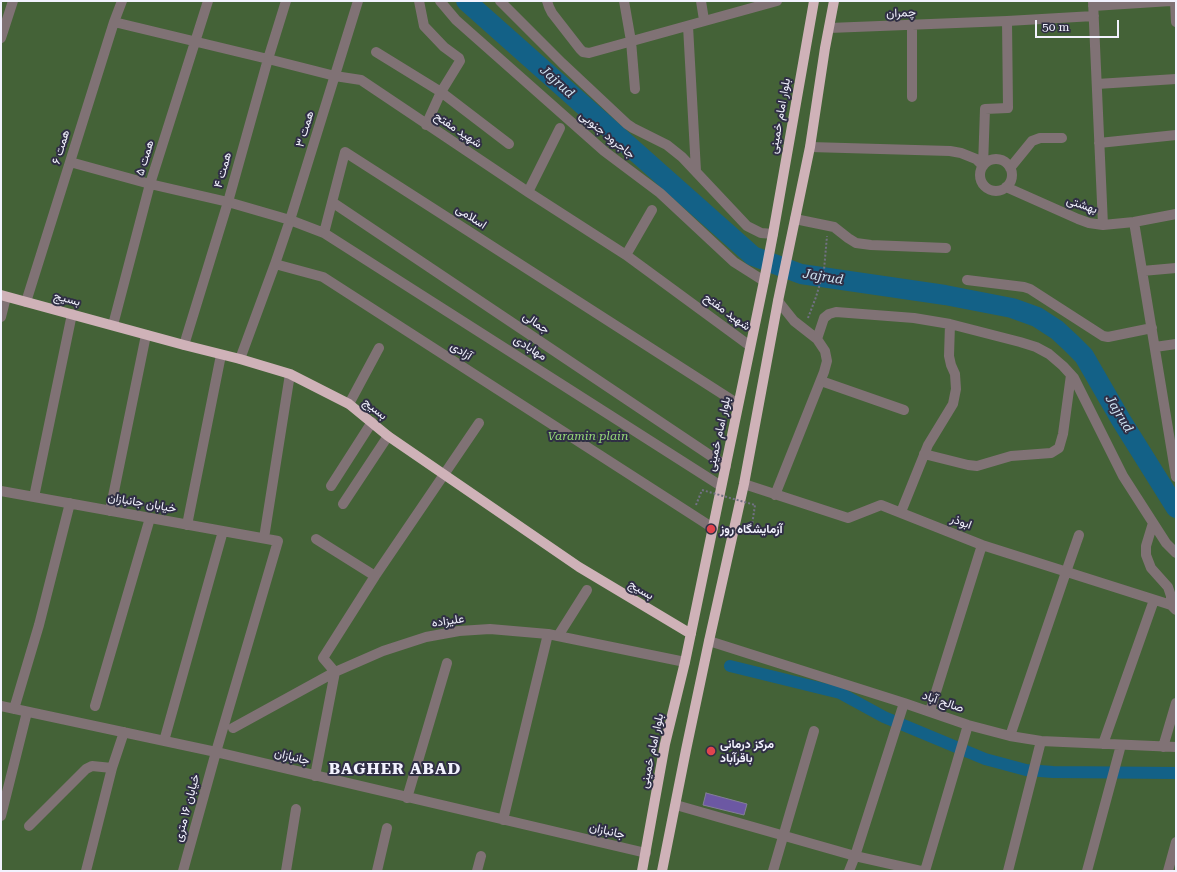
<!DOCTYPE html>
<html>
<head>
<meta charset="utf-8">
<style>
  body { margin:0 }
  #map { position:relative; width:1177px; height:872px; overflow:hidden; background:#302f45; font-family:"Roboto Serif",serif }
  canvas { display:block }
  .frame { position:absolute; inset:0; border:2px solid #f2f2fe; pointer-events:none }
  .scale { position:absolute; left:1035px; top:20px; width:84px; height:18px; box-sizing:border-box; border:2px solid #f2f2fe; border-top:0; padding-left:5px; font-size:12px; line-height:14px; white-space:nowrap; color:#f2f2fe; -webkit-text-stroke:3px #302f45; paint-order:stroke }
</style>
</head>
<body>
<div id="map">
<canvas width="1177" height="872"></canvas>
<div class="frame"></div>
<div class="scale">50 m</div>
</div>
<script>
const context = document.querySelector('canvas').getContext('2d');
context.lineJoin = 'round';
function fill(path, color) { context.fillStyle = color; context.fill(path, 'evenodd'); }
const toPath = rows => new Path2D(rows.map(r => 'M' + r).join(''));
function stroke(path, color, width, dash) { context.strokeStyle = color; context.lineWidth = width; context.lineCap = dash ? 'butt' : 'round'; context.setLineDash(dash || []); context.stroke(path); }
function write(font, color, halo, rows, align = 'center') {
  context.font = font + ' "Roboto Serif",Vazirmatn,serif'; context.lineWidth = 4; context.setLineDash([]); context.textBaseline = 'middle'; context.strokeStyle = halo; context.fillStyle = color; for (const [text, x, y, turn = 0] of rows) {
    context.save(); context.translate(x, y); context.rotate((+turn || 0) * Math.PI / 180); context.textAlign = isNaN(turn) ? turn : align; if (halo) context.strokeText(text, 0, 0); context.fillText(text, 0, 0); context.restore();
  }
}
fill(toPath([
  [1,1,1176,1,1176,871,1,871]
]), '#446237');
stroke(toPath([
  [730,666,840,693,884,717,985,759,1026,770,1053,772,1176,773]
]), '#136187', 12);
stroke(toPath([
  [466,1,753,256,801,274,945,295,1012,308,1037,317,1057,330,1071,343,1084,356,1121,420,1176,508]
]), '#136187', 20);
const building = toPath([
  [706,793,747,804,744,815,703,805,706,793]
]);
fill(building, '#6c58a3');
stroke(building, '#847e98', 1);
stroke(toPath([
  [808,318,816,297,824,270,827,236],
  [696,505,702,490],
  [746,524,752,525,755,505]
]), '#717083', 2, [2, 2]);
stroke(toPath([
  [419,1,424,26,444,47,459,58,460,61,441,92,426,125],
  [440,1,456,20,604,151,660,193,734,262,764,281],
  [500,1,562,63,627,124,633,128,667,145,682,157,747,226,761,233,773,234],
  [547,1,549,7,552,13,580,49,583,52,589,53,777,1],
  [624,1,631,41,635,89],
  [701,1,704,20],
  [1093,1,1103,225],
  [1175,1,1176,22],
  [1093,6,1171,1],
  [114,22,268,59,335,76,361,80,528,192,626,255,750,346],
  [912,25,912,97],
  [688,26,696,171],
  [829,28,1007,21,1094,16],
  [1,38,13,1],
  [376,52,441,92,509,144],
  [1097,84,1176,79],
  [1099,143,1176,135],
  [810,147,950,151,961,153,976,159,983,166],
  '980 175a16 16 0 1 1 32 0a16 16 0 1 1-32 0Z',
  [70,162,150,184,228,202,290,220,324,233,345,152,738,404],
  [983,166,985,109,1008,108,1007,21],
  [1010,168,1032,141,1040,138,1062,138],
  [1006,187,1078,219,1089,223,1103,225,1134,222,1176,214],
  [528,192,560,128],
  [332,202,726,466],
  [795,219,834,227,848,238,856,243,871,245,946,248],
  [1134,222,1176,477],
  [324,233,721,486],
  [626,255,652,210],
  [275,264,290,220,358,1],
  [1142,271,1176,268],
  [967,280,1024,287,1030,289,1103,336,1108,337,1152,328],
  [26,302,114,22,122,1],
  [1,317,6,297],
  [113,325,150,184,208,1],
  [817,339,824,318,829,314,836,312,914,318,950,324,1020,342,1036,347,1049,354,1063,366,1074,378,1123,476,1166,543,1176,553],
  [184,345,228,202,268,59,286,1],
  [1155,347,1176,344],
  [240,359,275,264,323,277,713,528],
  [821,381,904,410],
  [349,404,379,348],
  [924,454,968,465,977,466,1011,456,1051,453,1059,448,1063,434,1071,375],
  [744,484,848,518,881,505,982,545,1171,605,1176,610],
  [331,486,372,422],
  [1,491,278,541,216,752,183,871],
  [775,495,824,372,827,361,825,351,817,339,794,321,778,301],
  [34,497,72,314],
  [343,504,388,436],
  [110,511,146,335],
  [901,512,928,445,953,404,956,389,955,374,951,365,949,356,950,324],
  [1153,523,1146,546,1146,555,1151,568,1168,587,1171,596,1171,605],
  [187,525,221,355],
  [264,538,290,374],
  [316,539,375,576],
  [558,636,587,590],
  [709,641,904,703,968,725,1010,736,1041,741,1176,747],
  [1,706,216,752,646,853],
  [95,706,150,518],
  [14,709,39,625,70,503],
  [930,711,982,545],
  [233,728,335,672,383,651,426,637,459,631,490,629,548,634,685,662],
  [1010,736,1066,572,1079,535],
  [164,741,223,531],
  [1103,744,1154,600],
  [1163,747,1176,703],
  [315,776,335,672,323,658,375,576,479,423],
  [407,798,447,663],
  [676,805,855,856,921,871],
  [1,816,27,712],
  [503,820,548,634],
  [29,826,86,769,92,766,112,768],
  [86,871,112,768,124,732],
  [286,871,296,809],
  [377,871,387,828],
  [477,871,481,856],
  [773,871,814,731],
  [849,871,855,856,904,703],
  [925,871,968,725],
  [1008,871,1041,741],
  [1087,871,1121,745],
  [1168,871,1176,842]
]), '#807275', 10);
stroke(toPath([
  [1,295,184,345,240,359,290,374,349,404,388,436,579,567,691,634],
  [642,871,665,744,685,662,764,281,773,234,814,1],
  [662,871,686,750,709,641,744,484,778,301,810,147,825,48,834,1]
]), '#cfb2b8', 10);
stroke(toPath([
  [702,490,755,505]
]), '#717083', 2, [2, 2]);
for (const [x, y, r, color] of [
  [711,529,5,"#e0444e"],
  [711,751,5,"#e0444e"]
]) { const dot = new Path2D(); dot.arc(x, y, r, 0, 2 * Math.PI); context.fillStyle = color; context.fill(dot); stroke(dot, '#302f45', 1.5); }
write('12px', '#f2f2fe', '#302f45', [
  ["چمران",901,13,-2],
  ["بلوار امام خمینی",780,116,-80],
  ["همت ۳",305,129,-73],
  ["شهید مفتح",458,130,34],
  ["جاجرود جنوبی",607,135,39],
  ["همت ۶",61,147,-73],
  ["همت ۵",145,158,-73],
  ["همت ۴",223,170,-74],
  ["بهشتی",1082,205,19],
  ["اسلامی",471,217,33],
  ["بسیج",67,299,15],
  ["شهید مفتح",727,312,36],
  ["جمالی",536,323,34],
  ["مهابادی",530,348,32],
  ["آزادی",461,351,33],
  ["بسیج",375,409,39],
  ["بلوار امام خمینی",719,434,-78],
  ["خیابان جانبازان",142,503,10],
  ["ابوذر",961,522,21],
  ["بسیج",641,590,31],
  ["علیزاده",448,621,-8],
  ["صالح آباد",943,702,19],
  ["بلوار امام خمینی",652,751,-78],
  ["جانبازان",292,757,14],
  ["خیابان ۱۶ متری",187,808,-75],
  ["جانبازان",607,831,13]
]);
write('italic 12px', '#96da78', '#302f45', [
  ["Varamin plain",588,436]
]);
write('bold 12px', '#f2f2fe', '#302f45', [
  ["آزمایشگاه روز",720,529],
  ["مرکز درمانی",720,744],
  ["باقرآباد",720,758]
], 'left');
write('italic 13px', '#d1e6f4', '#302f45', [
  ["Jajrud",557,82,42],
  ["Jajrud",823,277,9],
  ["Jajrud",1119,414,59]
]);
context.letterSpacing = '1px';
write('bold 16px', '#f2f2fe', '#302f45', [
  ["BAGHER ABAD",395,769]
]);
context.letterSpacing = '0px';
</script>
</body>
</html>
